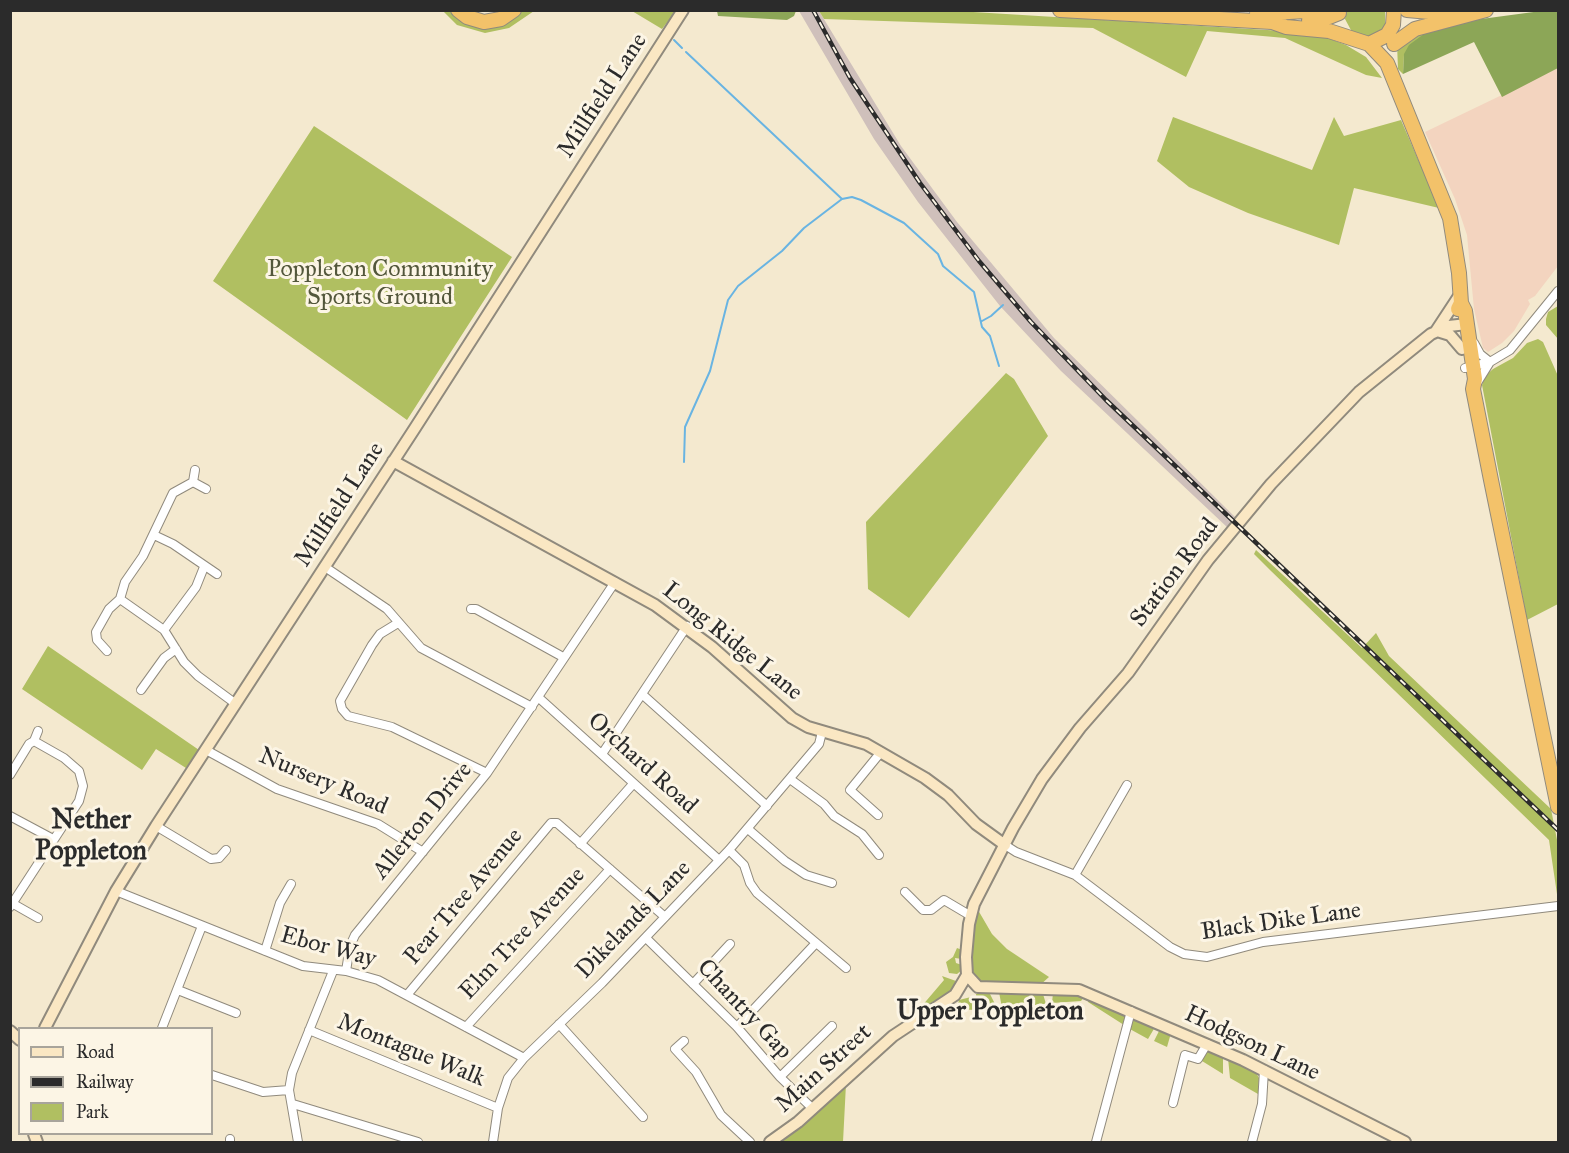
<!DOCTYPE html>
<html>
<head>
<meta charset="utf-8">
<style>
  body { margin:0 }
  #map { position:relative; width:1569px; height:1153px; overflow:hidden; background:#f4e9cf; font-family:"IM FELL Great Primer",serif }
  canvas { display:block }
  .frame { position:absolute; inset:0; border:12px solid #2b2b2b; pointer-events:none }
  .legend { position:absolute; left:18px; top:1027px; width:195px; height:108px; box-sizing:border-box; background:#fcf5e5; border:2px solid #a8a49b; margin:0; padding:8px 10px; list-style:none; font-size:18px; color:#2b2b2b }
  .legend li { display:flex; align-items:center; gap:12px; height:30px }
  .legend b { width:30px; border:2px solid #a8a49b }
</style>
</head>
<body>
<div id="map">
<canvas width="1569" height="1153"></canvas>
<div class="frame"></div>
<ul class="legend">
<li><b style="height:8px;background:#fae7c3"></b>Road</li>
<li><b style="height:8px;background:#2b2b2b"></b>Railway</li>
<li><b style="height:16px;background:#b0bf61"></b>Park</li>
</ul>
</div>
<script>
const context = document.querySelector('canvas').getContext('2d');
context.lineJoin = 'round';
function fill(path, color) { context.fillStyle = color; context.fill(path, 'evenodd'); }
const toPath = rows => new Path2D(rows.map(r => 'M' + r).join(''));
function stroke(path, color, width, dash) { context.strokeStyle = color; context.lineWidth = width; context.lineCap = dash ? 'butt' : 'round'; context.setLineDash(dash || []); context.stroke(path); }
function write(font, color, halo, rows, align = 'center') {
  context.font = font + ' "IM FELL Great Primer",serif'; context.lineWidth = 6; context.setLineDash([]); context.textBaseline = 'middle'; context.strokeStyle = halo; context.fillStyle = color; for (const [text, x, y, turn = 0] of rows) {
    context.save(); context.translate(x, y); context.rotate((+turn || 0) * Math.PI / 180); context.textAlign = isNaN(turn) ? turn : align; if (halo) context.strokeText(text, 0, 0); context.fillText(text, 0, 0); context.restore();
  }
}
fill(toPath([
  [1558,68,1558,266,1535,296,1528,300,1530,304,1514,331,1502,343,1488,352,1483,348,1474,309,1467,235,1455,199,1425,132]
]), '#f3d4bf');
fill(toPath([
  [799,11,819,11,901,146,957,222,1054,338,1236,518,1228,528,1061,371,1000,306,918,202,874,139]
]), '#cfc0bb');
fill(toPath([
  [443,11,453,11,460,17,516,16,522,11,534,11,509,28,485,33,457,25],
  [632,11,676,11,662,29],
  [819,11,957,11,1300,32,1325,37,1346,45,1366,57,1382,78,1366,75,1285,38,1207,31,1186,77,1093,28,824,19],
  [1346,11,1385,11,1385,25,1381,31,1368,37,1352,32,1345,19],
  [1432,28,1404,55,1403,74,1398,69,1397,44],
  [1173,117,1312,170,1334,117,1344,136,1401,120,1439,208,1354,188,1339,245,1248,213,1189,187,1157,161],
  [314,126,512,257,407,420,213,281],
  [1558,306,1558,339,1546,325,1546,319,1548,312],
  [1538,339,1543,342,1558,376,1558,604,1527,620,1482,385,1485,376,1493,369,1513,358,1527,343],
  [1006,373,1014,379,1048,436,909,618,868,589,866,522],
  [1256,550,1362,648,1376,633,1389,656,1551,809,1558,845,1558,901,1549,840,1271,571,1254,554],
  [48,646,199,750,186,768,156,749,142,770,22,689],
  [978,910,992,934,1007,949,1049,977,1039,986,975,982,970,969,974,921],
  [957,948,962,950,962,959,955,958,956,963,962,965,962,970,957,974,949,973,946,962,953,957],
  [942,976,956,981,953,991,918,1015,914,1009,921,1007,944,980],
  [999,992,1043,994,1046,1004,1002,1008],
  [1053,993,1076,993,1084,997,1081,1001,1052,1003],
  [976,994,990,994,997,1008,978,1010],
  [975,996,975,1010,957,1009,959,1000],
  [1088,999,1126,1015,1124,1025,1088,1002],
  [1133,1018,1155,1027,1148,1039,1128,1028],
  [1160,1029,1171,1033,1167,1047,1154,1041],
  [1208,1048,1223,1056,1223,1074,1202,1061],
  [1228,1058,1255,1071,1259,1078,1258,1094,1230,1078],
  [846,1084,843,1142,777,1142]
]), '#b0bf61');
fill(toPath([
  [796,11,794,16,787,20,718,16,717,11],
  [1541,11,1558,11,1558,68,1502,97,1474,42,1403,74,1404,54,1409,45,1432,28,1444,24]
]), '#8ca657');
stroke(toPath([
  [674,40,682,48],
  [686,52,842,199,852,197,861,200,904,223,938,254,943,266,974,292,982,327,990,336,999,366],
  [982,321,991,316,1003,305],
  [684,462,685,427,710,371,728,300,738,286,782,251,804,228,842,199]
]), '#69b4e2', 2);
const street = toPath([
  [1474,343,1480,354,1490,362],
  [1465,368,1490,362,1510,350,1558,291],
  [1477,383,1490,362],
  [193,482,195,470],
  [154,535,173,544,217,574],
  [325,567,387,609,421,648,532,707],
  [120,599,164,630,184,662,198,676,236,704],
  [471,609,476,609,563,657],
  [398,623,380,634,372,645,340,701,342,709,348,716,392,727,487,773],
  [164,630,196,587,204,567],
  [107,651,97,640,96,632,109,609,120,599,125,582,143,556,173,493,193,482,206,489],
  [141,690,164,658,176,649],
  [643,695,767,806],
  [538,697,719,860],
  [34,741,38,731],
  [206,750,277,789,378,824,423,852],
  [602,754,687,626],
  [10,775,29,744,34,741,64,758,79,771,83,786,79,801,10,907],
  [790,779,824,804,834,816,862,834,879,855],
  [878,815,850,790,881,752],
  [10,816,53,839],
  [156,826,211,859,219,858,226,850],
  [748,829,785,861,806,875,832,883],
  [580,844,633,784],
  [1005,845,1016,852,1075,875,1170,947,1184,954,1207,957,1263,942,1558,906],
  [729,850,744,865,750,883,757,893,846,968],
  [1075,875,1127,785],
  [116,891,303,966,346,971,378,980,524,1058],
  [905,892,923,910,931,910,944,900,971,916],
  [10,902,38,918],
  [646,938,737,1027,780,1077,813,1109],
  [265,951,280,903,291,884],
  [346,971,350,946,355,935,487,773,615,582],
  [693,984,730,944],
  [178,990,236,1013],
  [407,995,551,823,557,823,665,917],
  [559,1024,643,1117],
  [466,1027,610,869],
  [737,1027,816,943],
  [162,1028,202,926],
  [309,1030,498,1108],
  [684,1041,675,1049,696,1072,721,1115,750,1142],
  [212,1075,263,1092,289,1090],
  [780,1077,832,1026],
  [1173,1103,1185,1055,1198,1059,1207,1044],
  [293,1104,418,1142],
  [230,1142,230,1139],
  [298,1142,289,1090,292,1073,333,971],
  [493,1142,498,1108,508,1078,524,1058,602,983,729,850,819,744,822,732],
  [1096,1142,1131,1011],
  [1252,1142,1262,1104,1264,1070]
]);
const secondary = toPath([
  [1436,331,1459,296],
  [1437,331,1450,335,1462,349],
  [393,461,655,605,712,647,792,718,808,727,866,744,925,778,948,795,976,824,1005,845],
  [45,1028,116,891,156,826,415,428,683,10],
  [10,1031,20,1040],
  [34,1134,37,1142],
  [770,1142,798,1122,893,1036,955,995,967,975],
  [1405,1142,1243,1060,1079,990,978,987,967,975,966,957,969,924,974,904,1013,828,1042,779,1080,728,1128,673,1208,560,1271,484,1359,392,1431,334,1449,326,1467,324]
]);
const highway = toPath([
  [458,10,467,17,484,22,501,19,514,10],
  [1060,10,1272,22,1286,27,1329,31,1369,44,1387,35,1393,25,1394,10],
  [1407,10,1452,14],
  [1257,14,1321,10],
  [1309,20,1329,17,1339,13],
  [1369,44,1387,63,1450,218,1459,273,1461,303,1458,309],
  [1394,44,1415,29,1486,10],
  [1461,303,1465,311,1475,379,1473,389,1491,480,1558,807]
]);
stroke(street, '#908a7d', 10);
stroke(secondary, '#908a7d', 14);
stroke(highway, '#908a7d', 16);
stroke(street, '#fff', 8);
stroke(secondary, '#fae7c3', 10);
stroke(highway, '#f3c26a', 14);
const rail = toPath([
  [813,10,850,78,920,183,979,261,1031,322,1106,400,1558,830]
]);
stroke(rail, '#2b2b2b', 4.5);
stroke(rail, '#fcf5e5', 2, [7]);
write('24px', '#2b2b2b', '#fcf5e5', [
  ["Millfield Lane",603,96,-57],
  ["Millfield Lane",340,505,-57],
  ["Station Road",1175,573,-53],
  ["Long Ridge Lane",732,642,39],
  ["Orchard Road",642,764,42],
  ["Nursery Road",323,782,23],
  ["Allerton Drive",423,821,-51],
  ["Pear Tree Avenue",464,897,-50],
  ["Dikelands Lane",634,920,-46],
  ["Black Dike Lane",1281,922,-8],
  ["Elm Tree Avenue",523,934,-47],
  ["Ebor Way",328,948,15],
  ["Chantry Gap",744,1010,47],
  ["Hodgson Lane",1252,1044,25],
  ["Montague Walk",411,1051,22],
  ["Main Street",824,1069,-42]
]);
write('24px', '#53573b', '#fcf5e5', [
  ["Poppleton Community",380,270],
  ["Sports Ground",380,298]
]);
write('bold 27px', '#2b2b2b', '#fcf5e5', [
  ["Nether",91,821],
  ["Poppleton",91,852],
  ["Upper Poppleton",990,1012]
]);
</script>
</body>
</html>
